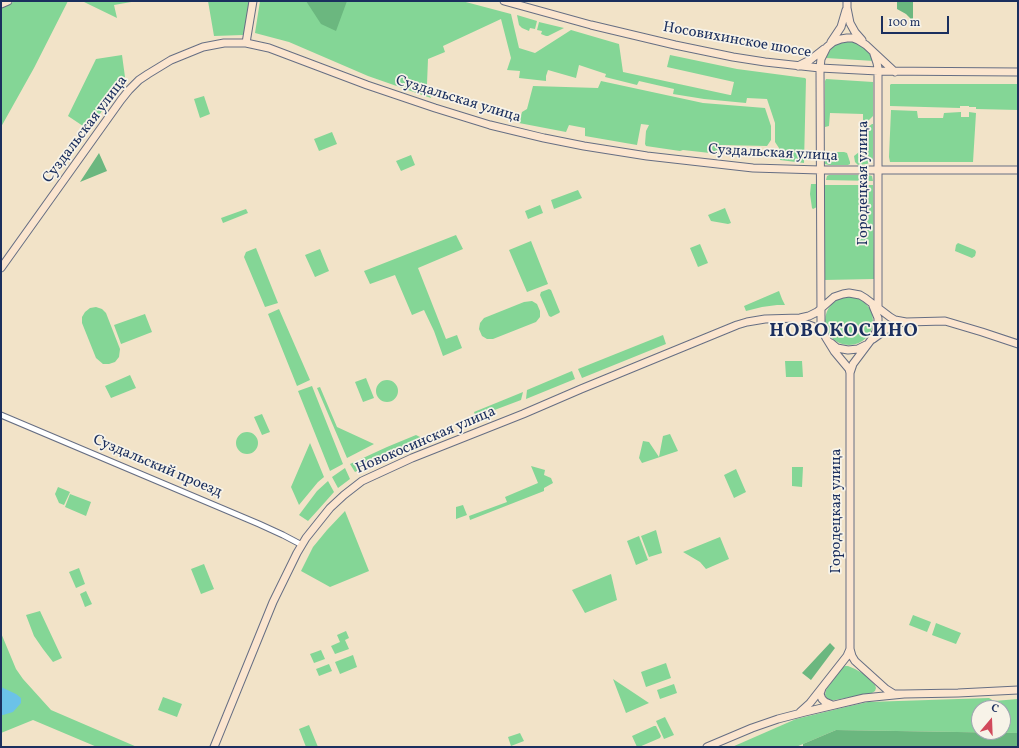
<!DOCTYPE html>
<html>
<head>
<meta charset="utf-8">
<style>
  body { margin:0 }
  #map { position:relative; width:1019px; height:748px; overflow:hidden; background:#f2e3c8; font-family:Vollkorn,serif }
  canvas { display:block }
  .frame { position:absolute; inset:0; border:2px solid #1b2f5e; pointer-events:none }
  .north { position:absolute; left:971px; top:700px; width:40px; height:40px; box-sizing:border-box; background:#f7f3e8; border:1px solid #9fa5b1; border-radius:50%; rotate:19deg; font-size:11px; font-weight:700; line-height:16px; text-align:center; color:#1b2f5e }
  .north::after { content:''; display:block; margin:auto; width:14px; height:18px; background:#d1495b; clip-path:polygon(50% 0,100% 100%,50% 72%,0 100%) }
  .scale { position:absolute; left:881px; top:16px; width:68px; height:18px; box-sizing:border-box; border:2px solid #1b2f5e; border-top:0; padding-left:5px; font-size:12px; line-height:14px; white-space:nowrap; color:#1b2f5e; -webkit-text-stroke:3px #f7f3e8; paint-order:stroke }
</style>
</head>
<body>
<div id="map">
<canvas width="1019" height="748"></canvas>
<div class="frame"></div>
<div class="north">С</div>
<div class="scale">100 m</div>
</div>
<script>
const context = document.querySelector('canvas').getContext('2d');
context.lineJoin = 'round';
function fill(path, color) { context.fillStyle = color; context.fill(path, 'evenodd'); }
const toPath = rows => new Path2D(rows.map(r => 'M' + r).join(''));
function stroke(path, color, width, dash) { context.strokeStyle = color; context.lineWidth = width; context.lineCap = dash ? 'butt' : 'round'; context.setLineDash(dash || []); context.stroke(path); }
function write(font, color, halo, rows, align = 'center') {
  context.font = font + ' Vollkorn,serif'; context.lineWidth = 3.5; context.setLineDash([]); context.textBaseline = 'middle'; context.strokeStyle = halo; context.fillStyle = color; for (const [text, x, y, turn = 0] of rows) {
    context.save(); context.translate(x, y); context.rotate((+turn || 0) * Math.PI / 180); context.textAlign = isNaN(turn) ? turn : align; if (halo) context.strokeText(text, 0, 0); context.fillText(text, 0, 0); context.restore();
  }
}
fill(toPath([
  [16,1,68,1,34,68,1,127,1,7],
  [82,1,137,1,114,5,117,18],
  [208,1,251,1,246,33,243,35,214,36],
  [260,1,462,1,511,14,519,48,535,53,571,30,619,44,623,72,730,95,731,95,734,82,667,67,670,55,737,69,805,78,806,79,804,163,780,160,779,148,775,142,775,123,767,99,747,98,746,103,704,99,673,94,674,89,639,81,637,85,605,77,606,74,579,65,576,78,548,70,546,76,546,81,519,78,520,71,507,70,511,58,501,19,443,46,445,52,428,59,427,84,431,98,368,76,289,42,255,33],
  [517,15,537,21,535,29,530,28,529,31,522,28,519,25],
  [539,22,564,28,548,36,546,36,541,34,542,31,537,30],
  [852,41,862,45,870,53,874,61,826,58,831,49,838,43,842,42],
  [122,55,125,77,89,130,68,116,96,59],
  [826,79,873,82,873,116,865,124,863,123,863,114,830,113,829,126,825,127,825,81],
  [601,81,703,103,765,108,771,126,771,140,767,146,720,145,719,154,683,150,680,151,646,146,645,144,646,131,649,125,641,124,637,145,585,136,585,128,569,125,566,132,519,123,522,112,527,109,533,86,598,88],
  [891,84,1018,84,1018,110,976,109,976,107,969,107,969,106,960,106,960,108,890,106,890,85],
  [204,96,210,114,200,118,194,99],
  [891,110,917,111,918,118,943,118,944,113,961,112,961,117,969,117,969,112,976,113,973,162,890,162,889,157],
  [872,124,873,124,873,158,872,161,867,164,858,165,855,162,854,156,863,149,864,145,864,130],
  [332,132,337,144,319,151,314,139],
  [823,151,826,153,829,153,832,152,844,152,847,153,850,162,850,164,848,165,829,165,825,164,824,162],
  [411,155,415,165,401,171,396,161],
  [829,175,869,175,872,176,873,181,826,180,827,176],
  [811,184,816,184,817,207,813,209,812,208,810,194],
  [823,185,873,185,874,279,824,280],
  [578,190,582,198,554,209,551,200],
  [540,205,543,213,528,219,525,211],
  [725,208,731,223,728,224,711,221,708,215],
  [246,209,248,213,223,223,221,218],
  [456,235,463,249,418,268,446,339,457,335,462,348,443,356,434,331,424,310,412,315,395,275,370,284,364,271],
  [531,241,548,284,527,292,509,250],
  [958,243,975,250,976,252,975,256,972,258,955,251,956,245],
  [700,244,708,263,698,267,690,248],
  [256,248,278,303,265,307,244,257,246,252],
  [320,249,329,271,315,277,305,255],
  [549,289,551,290,560,312,559,313,551,317,549,316,540,295,541,292],
  [779,291,782,299,785,305,777,305,762,307,746,311,744,306],
  '825 321a24 24 0 1 1 48 0a24 24 0 1 1-48 0Z',
  [532,301,537,304,540,311,540,317,536,322,493,339,487,339,482,336,479,329,480,323,484,318,524,302],
  [96,307,102,309,106,313,120,349,119,357,115,362,109,364,103,364,96,358,82,323,82,317,85,312,90,308],
  [279,309,310,380,297,386,268,314],
  [145,314,152,332,121,344,114,325],
  [663,335,666,344,582,378,578,369],
  [785,361,802,361,803,377,786,377],
  [572,371,575,379,526,399,527,390],
  [130,375,136,388,111,398,105,386],
  [366,378,374,398,363,402,355,382],
  '376 391a11 11 0 1 1 22 0a11 11 0 1 1-22 0Z',
  [312,386,343,464,330,471,298,391],
  [320,387,337,427,374,444,347,458,317,388],
  [523,392,521,400,476,417,474,412],
  [262,414,270,432,262,435,254,417],
  '236 443a11 11 0 1 1 22 0a11 11 0 1 1-22 0Z',
  [670,434,678,451,642,463,639,458,643,441,649,442,659,457,663,436],
  [416,435,424,439,392,453,355,472,350,464,387,447],
  [310,443,324,477,318,482,299,505,291,487],
  [531,466,545,470,544,475,551,478,553,483,544,488,544,491,470,520,469,516,507,502,505,497,538,483],
  [792,467,803,467,802,487,792,486],
  [345,468,350,479,338,488,332,477],
  [736,469,746,492,734,498,724,475],
  [328,481,334,492,318,510,308,521,299,515,317,491],
  [58,487,70,492,64,505,59,503,55,494],
  [70,494,91,502,86,516,65,507],
  [463,505,467,515,456,519,456,507],
  [345,511,369,571,330,587,301,571,313,547,327,530],
  [656,530,662,553,649,557,641,536],
  [639,536,648,560,636,565,627,541],
  [720,537,729,559,706,569,700,562,683,552],
  [204,564,214,589,201,594,191,569],
  [79,568,85,584,76,588,69,572],
  [611,574,617,600,585,613,572,590],
  [86,591,92,604,85,607,80,594],
  [40,611,62,658,53,662,43,649,34,636,26,615],
  [913,615,931,622,927,632,909,625],
  [936,623,961,633,956,644,932,635],
  [346,631,349,638,345,640,349,649,335,654,331,646,340,642,337,635],
  [1,633,16,669,23,679,51,710,137,747,97,747,33,720,1,733],
  [321,650,325,659,314,663,310,654],
  [353,655,357,667,340,674,335,662],
  [666,663,671,678,646,687,641,672],
  [329,664,332,671,319,676,316,669],
  [845,666,848,666,855,669,864,674,875,685,876,688,875,691,872,693,835,700,831,700,827,699,825,695,826,690,842,668],
  [613,679,649,703,626,713],
  [674,684,677,693,660,699,657,690],
  [163,697,182,704,177,717,158,710],
  [989,698,994,701,1018,699,1018,733,836,730,796,747,732,747,796,719,850,706,868,702],
  [979,708,1003,708,1003,732,979,732],
  [665,717,674,735,664,739,656,721],
  [309,725,318,747,319,747,306,747,299,729],
  [654,726,656,726,661,736,660,738,639,747,637,747,632,736],
  [520,733,524,741,511,746,508,737]
]), '#84d696');
fill(toPath([
  [306,1,347,1,336,31,321,24],
  [897,1,913,1,913,19,912,20,906,14,897,9],
  [99,153,107,171,80,182],
  [830,643,835,648,811,680,802,673],
  [836,730,1018,733,1018,747,803,747,803,744]
]), '#6bb77f');
fill(toPath([
  [1,687,16,694,21,698,21,703,13,712,3,715,1,715]
]), '#6bc2e8');
const street = toPath([
  [1,415,259,524,283,535,302,545]
]);
const secondary = toPath([
  [504,1,591,25,675,45,733,57,765,62,820,68,878,71,1018,72],
  [847,1,847,8,850,23,855,32,862,40],
  [1,4,8,1],
  [831,42,841,27,846,10],
  [246,43,253,1],
  [874,54,877,63,878,68,878,311],
  [798,66,810,60,824,49],
  [1,268,121,100,129,90,139,80,148,74,171,60,203,47,224,43,246,43,269,48,367,85,435,108,490,125,544,138,584,146,647,156,753,168,820,170,1018,170],
  [873,306,878,318,878,323,876,332,871,340,853,364,850,373,850,649,852,656,855,661,886,689,894,694,904,694],
  [821,316,821,324,822,330,826,338,834,351,849,369,850,373],
  [795,320,812,326,824,333],
  [821,320,820,68,821,59,827,47,833,42,841,39,847,38,853,38,858,40,866,45,895,72],
  [873,339,891,326,895,323,906,322,945,321,982,332,1018,344],
  [831,343,837,348,848,350,858,349,866,345],
  [822,688,820,694,822,699,825,702,832,705],
  [800,712,810,703,847,656,850,649],
  [214,747,273,602,297,553,306,538,330,508,344,495,362,481,412,458,523,414,581,389,737,325,747,322,765,319,800,318,809,316,817,312,834,297,843,294,849,293,860,295,865,298,890,317,895,320,906,322],
  [707,747,752,728,778,719,805,712,864,698,904,694,958,693,1018,690]
]);
stroke(street, '#666e83', 7);
stroke(secondary, '#666e83', 9);
stroke(street, '#fff', 5);
stroke(secondary, '#fbe5cf', 7);
write('15px', '#1b2f5e', '#f7f3e8', [
  ["Носовихинское шоссе",737,41,10],
  ["Суздальская улица",458,100,17],
  ["Суздальская улица",86,130,-53],
  ["Суздальская улица",773,154,3],
  ["Городецкая улица",864,183,-90],
  ["Новокосинская улица",426,441,-23],
  ["Суздальский проезд",157,467,23],
  ["Городецкая улица",837,511,-90]
]);
context.letterSpacing = '1px';
write('bold 19px', '#1b2f5e', '#f7f3e8', [
  ["НОВОКОСИНО",844,333]
]);
context.letterSpacing = '0px';
</script>
</body>
</html>
